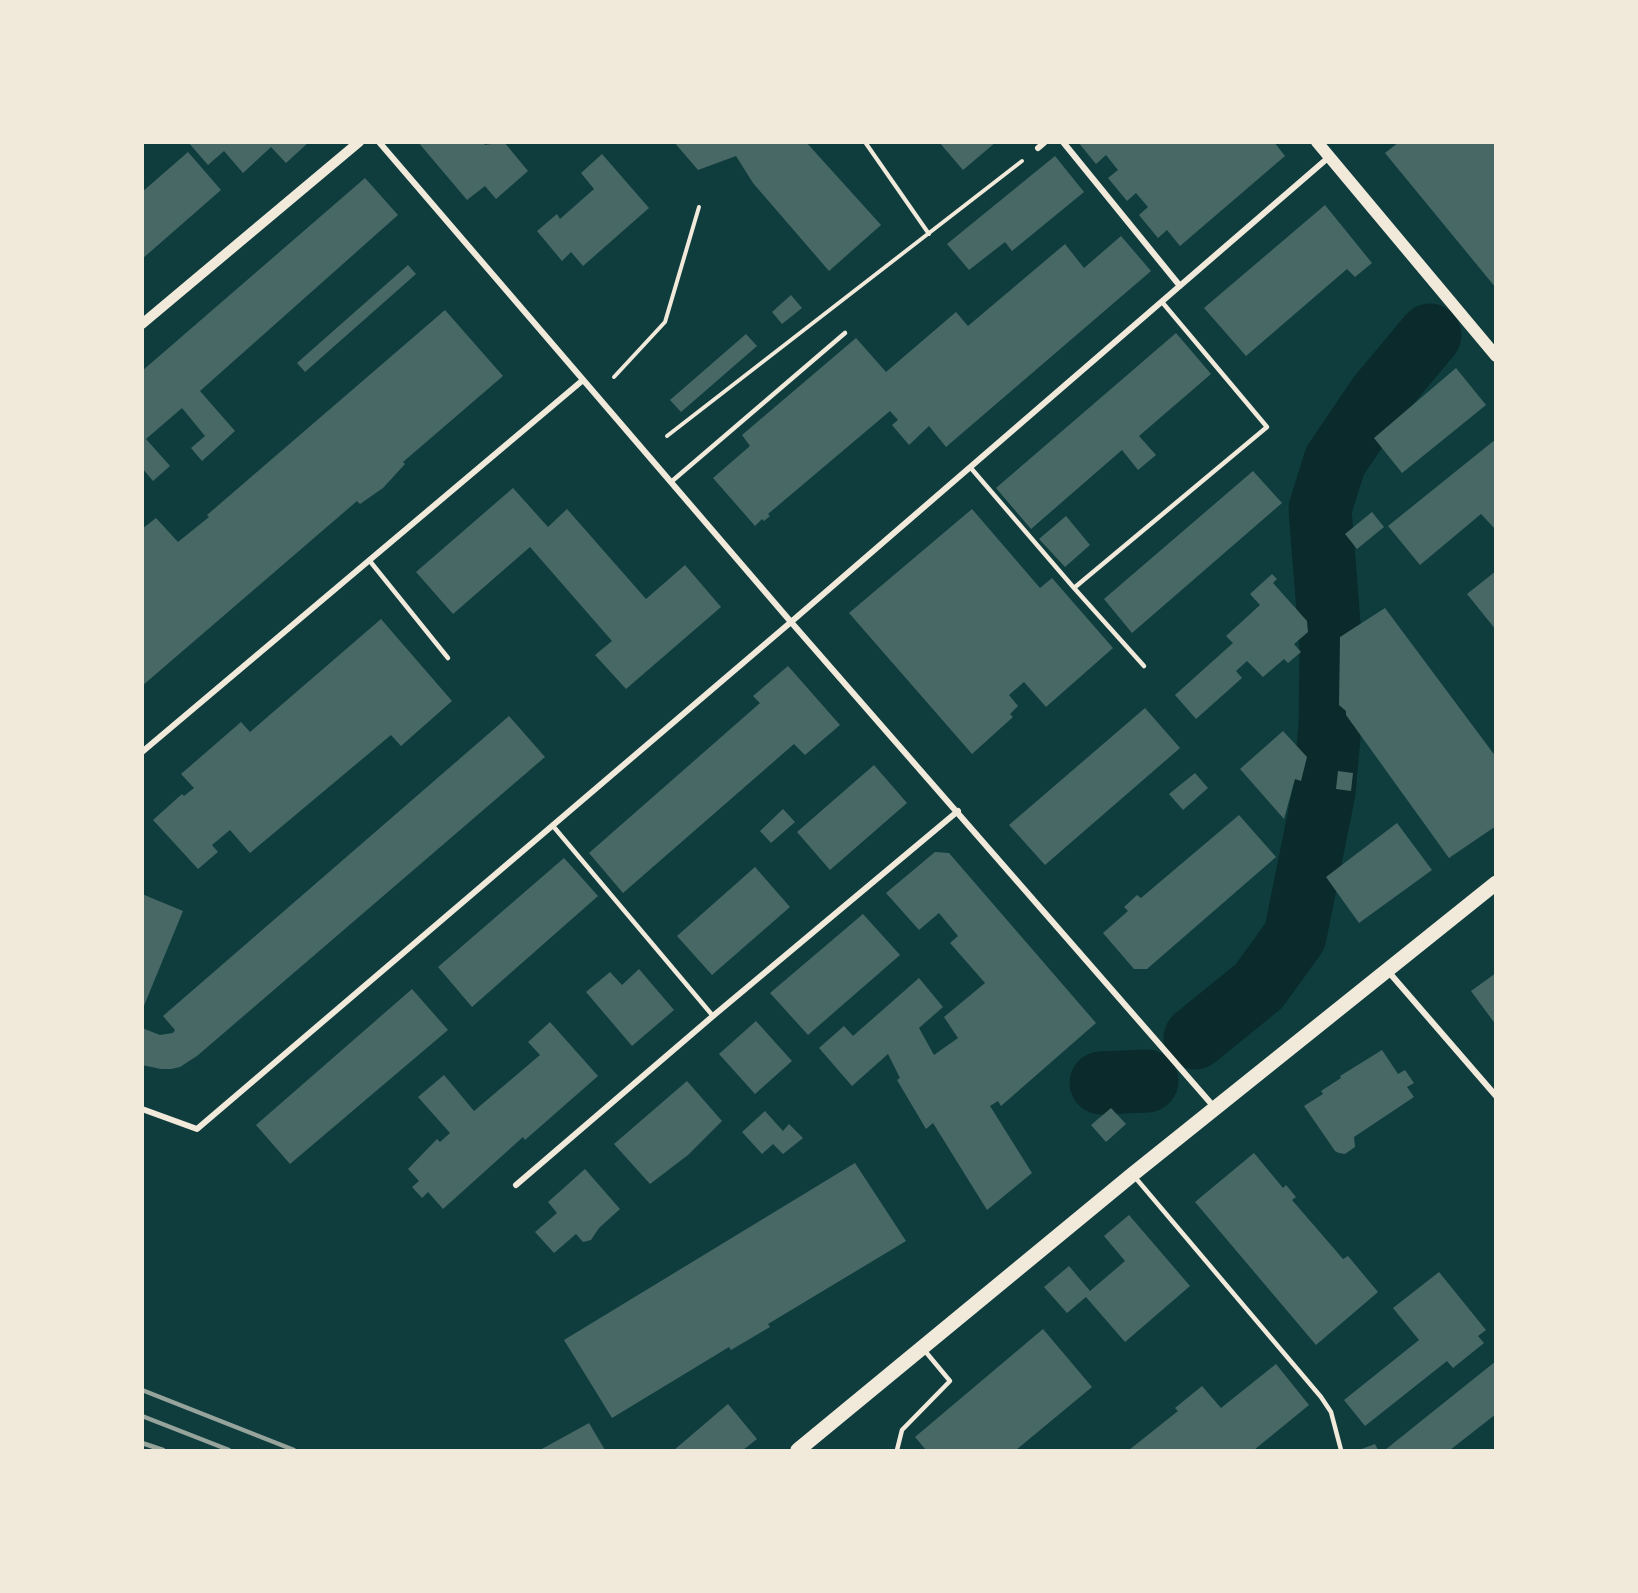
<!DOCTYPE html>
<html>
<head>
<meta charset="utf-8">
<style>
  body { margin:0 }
  #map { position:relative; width:1638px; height:1593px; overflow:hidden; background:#0f3d3e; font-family:"Asap Condensed",sans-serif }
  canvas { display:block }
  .frame { position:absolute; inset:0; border:144px solid #f1e9da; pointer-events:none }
</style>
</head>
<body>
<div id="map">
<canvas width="1638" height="1593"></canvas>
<div class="frame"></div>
</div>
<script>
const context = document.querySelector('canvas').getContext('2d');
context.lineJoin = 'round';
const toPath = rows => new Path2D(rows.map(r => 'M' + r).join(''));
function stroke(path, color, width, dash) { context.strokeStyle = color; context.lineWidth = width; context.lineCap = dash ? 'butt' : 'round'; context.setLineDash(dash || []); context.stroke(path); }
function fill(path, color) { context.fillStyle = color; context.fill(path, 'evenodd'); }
stroke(toPath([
  [1195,1038,1259,986,1295,936,1324,792,1330,726,1331,649,1320,509,1335,461,1379,396,1430,335],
  [1101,1083,1147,1081]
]), '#0a2a2b', 63);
fill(toPath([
  [188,142,309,142,286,163,271,147,243,173,224,151,208,165],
  [418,142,483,142,485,145,504,142,528,171,496,199,485,186,467,200],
  [674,142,806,142,881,225,829,271,753,183,736,156,698,170],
  [939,142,996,142,963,170],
  [1078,142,1274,142,1285,156,1180,246,1167,230,1158,238,1139,215,1148,207,1136,193,1127,201,1108,178,1118,170,1106,155,1096,164],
  [1399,142,1496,142,1496,288,1385,153],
  [188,152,221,190,142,259,142,192],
  [602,154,649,208,583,266,571,252,562,261,537,231,557,214,560,219,594,189,581,173],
  [1055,156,1084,192,1012,251,1005,242,969,270,947,244],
  [365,178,398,215,200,391,235,431,202,461,191,448,205,436,182,408,146,439,170,466,153,481,142,468,142,371],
  [1325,205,1372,263,1355,277,1347,269,1246,356,1204,308],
  [1121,236,1151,271,946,447,929,426,909,445,892,425,898,420,890,411,768,514,770,516,764,521,762,519,755,526,713,478,750,446,742,435,856,338,886,372,956,312,968,326,1065,244,1084,268],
  [408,265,416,274,305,372,297,363],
  [791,295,802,308,782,324,772,312],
  [445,310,503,376,403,462,405,464,383,488,360,504,357,501,142,686,142,529,156,518,178,542,209,517,207,515],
  [1176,333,1211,374,1139,436,1156,455,1138,470,1122,450,1031,529,996,488],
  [746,334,757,346,681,412,670,400],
  [1456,368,1486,405,1402,473,1374,438],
  [1496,439,1496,530,1481,514,1420,565,1388,526],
  [1253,471,1282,503,1132,633,1104,599],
  [513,488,548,527,567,509,646,599,685,565,721,607,626,689,595,655,612,641,530,547,453,614,416,572],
  [972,509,1040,588,1052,578,1113,648,1046,707,1024,682,1009,695,1018,706,1010,714,1013,717,972,754,849,613],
  [1372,512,1384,527,1357,549,1345,534],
  [1066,516,1090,545,1065,567,1039,539],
  [1496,571,1496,630,1467,594],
  [1272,574,1277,579,1273,583,1307,621,1308,632,1294,644,1301,652,1288,663,1284,659,1263,677,1247,661,1236,671,1242,678,1196,719,1175,695,1233,643,1226,636,1260,605,1250,594],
  [1385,608,1496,757,1496,826,1449,858,1346,715,1346,711,1339,705,1340,637],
  [381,619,452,701,401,746,391,735,250,853,230,830,212,845,218,852,198,869,153,820,182,794,184,796,194,788,181,774,241,722,250,732],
  [788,666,840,725,805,755,794,744,623,893,589,853,760,703,753,696],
  [1145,708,1180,748,1045,865,1009,825],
  [509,716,545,757,197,1056,180,1067,171,1069,161,1069,142,1065,142,1028,160,1035,173,1033,175,1030,163,1016],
  [1283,731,1307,757,1301,781,1295,779,1284,819,1240,769],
  [874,765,907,803,830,870,797,832],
  [1338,771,1353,773,1351,791,1336,789],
  [1195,773,1208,788,1183,810,1169,794],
  [783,809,795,822,771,843,760,831],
  [1239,815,1276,857,1147,969,1134,969,1103,933,1128,911,1124,907,1137,895,1141,898],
  [1397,823,1432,870,1359,923,1326,877],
  [935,852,949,853,1096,1023,1001,1106,998,1101,990,1106,1032,1173,987,1210,933,1123,926,1129,897,1080,900,1078,888,1054,852,1086,819,1048,844,1026,853,1036,919,978,943,1007,919,1028,934,1055,958,1038,944,1017,985,983,950,943,958,936,939,913,919,930,886,893],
  [564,858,598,896,472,1007,438,967],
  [755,867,790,907,712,975,677,936],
  [142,894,183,911,143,1008,142,1008],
  [863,914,900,955,808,1035,770,993],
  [639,969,674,1010,632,1046,586,992,610,972,622,985],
  [1496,973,1496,1025,1471,991],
  [412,989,448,1030,290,1164,256,1125],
  [756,1021,792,1061,755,1094,719,1054],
  [550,1022,598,1076,525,1140,523,1137,443,1209,428,1192,422,1198,412,1187,419,1181,408,1169,437,1139,440,1142,450,1133,418,1097,444,1075,474,1111,540,1055,528,1042],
  [1382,1050,1398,1074,1405,1070,1414,1083,1407,1087,1414,1097,1354,1137,1355,1147,1345,1154,1339,1153,1335,1151,1304,1106,1323,1094,1321,1091,1341,1078,1340,1076],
  [687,1081,722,1121,688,1155,650,1184,614,1144],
  [1111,1108,1126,1124,1106,1142,1091,1125],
  [765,1111,783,1131,789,1124,803,1138,783,1154,773,1144,762,1154,742,1132],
  [1254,1153,1283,1188,1286,1185,1296,1197,1292,1200,1343,1259,1348,1256,1378,1292,1316,1345,1195,1202],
  [855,1163,906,1241,768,1324,770,1327,731,1350,729,1347,612,1418,564,1340],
  [585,1169,620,1209,599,1228,591,1240,583,1242,576,1234,554,1253,535,1232,557,1213,548,1202],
  [1129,1215,1190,1286,1125,1342,1086,1297,1067,1313,1044,1287,1069,1266,1090,1291,1125,1261,1104,1236],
  [1439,1272,1486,1330,1478,1336,1484,1343,1453,1368,1447,1361,1365,1426,1344,1400,1419,1340,1393,1308],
  [1043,1329,1092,1387,1016,1450,926,1450,915,1437],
  [1496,1361,1496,1414,1450,1450,1385,1450],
  [1276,1364,1309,1405,1254,1450,1129,1450,1178,1411,1175,1408,1202,1386,1221,1408],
  [728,1404,757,1439,743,1450,674,1450],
  [589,1423,605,1450,540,1450],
  [1375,1444,1378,1450,1359,1450]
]), '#486865');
stroke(toPath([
  [865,142,929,234],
  [614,377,665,322,699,207],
  [667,436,1022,161]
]), '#f1e9da', 4);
stroke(toPath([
  [970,467,1074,588,1267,427,1162,302],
  [671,482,845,333],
  [369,560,448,658],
  [1074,588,1144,666],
  [553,826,713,1016],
  [1134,1176,1321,1397,1331,1412,1341,1450],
  [897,1450,902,1430,950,1381,925,1351]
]), '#f1e9da', 4.5);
stroke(toPath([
  [379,142,791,622,1215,1108],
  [1063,142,1180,286],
  [1038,148,1045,142],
  [142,752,583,380],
  [1387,970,1496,1096],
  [142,1109,197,1129,791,622,1329,157],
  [516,1185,713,1016,958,811]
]), '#f1e9da', 6);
stroke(toPath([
  [142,324,359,142]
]), '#f1e9da', 10);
stroke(toPath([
  [1317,142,1496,356]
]), '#f1e9da', 12);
stroke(toPath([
  [798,1450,1133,1174,1496,883]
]), '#f1e9da', 15);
stroke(toPath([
  [142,1390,294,1450],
  [142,1416,229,1450],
  [142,1443,163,1450]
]), '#97a49c', 4.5);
</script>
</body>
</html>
